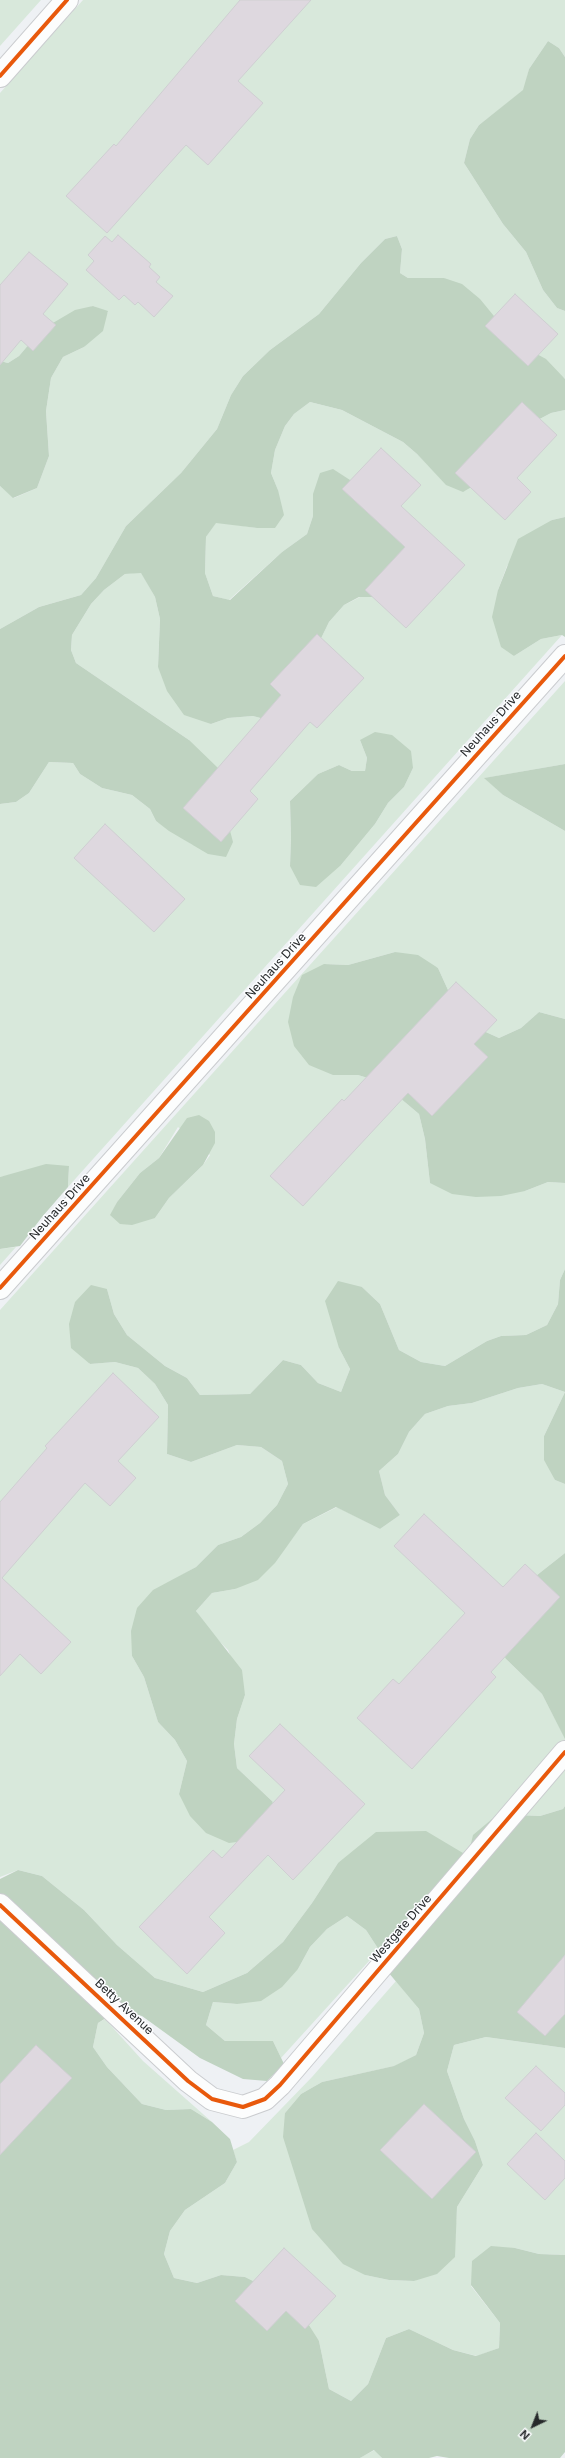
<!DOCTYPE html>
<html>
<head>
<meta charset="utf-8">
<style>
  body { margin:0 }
  #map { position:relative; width:565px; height:2458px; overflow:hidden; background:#eef1f4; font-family:Inter,sans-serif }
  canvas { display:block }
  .north { position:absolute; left:513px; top:2406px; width:40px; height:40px; -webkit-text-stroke:3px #fcfdff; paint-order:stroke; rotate:223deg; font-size:11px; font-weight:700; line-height:16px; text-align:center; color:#26292b }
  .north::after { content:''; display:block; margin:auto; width:14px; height:18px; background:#26292b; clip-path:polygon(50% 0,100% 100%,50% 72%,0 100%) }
</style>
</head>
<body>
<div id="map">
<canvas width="565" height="2458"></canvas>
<div class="north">N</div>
</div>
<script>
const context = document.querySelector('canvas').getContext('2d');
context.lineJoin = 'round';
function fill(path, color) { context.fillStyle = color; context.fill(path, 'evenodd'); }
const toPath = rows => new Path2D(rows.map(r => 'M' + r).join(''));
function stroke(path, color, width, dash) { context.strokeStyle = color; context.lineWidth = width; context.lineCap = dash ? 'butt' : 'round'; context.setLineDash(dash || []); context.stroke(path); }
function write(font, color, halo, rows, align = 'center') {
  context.font = font + ' Inter,sans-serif'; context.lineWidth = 3; context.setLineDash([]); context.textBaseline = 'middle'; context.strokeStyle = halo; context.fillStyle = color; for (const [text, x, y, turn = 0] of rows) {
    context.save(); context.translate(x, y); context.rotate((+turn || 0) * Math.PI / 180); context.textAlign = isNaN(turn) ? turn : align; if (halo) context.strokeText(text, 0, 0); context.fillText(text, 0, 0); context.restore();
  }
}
fill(toPath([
  [0,0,41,0,0,46],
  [83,0,565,0,565,57,559,48,548,41,529,69,524,90,479,125,470,139,464,163,503,224,526,252,543,290,557,308,565,311,565,379,520,345,444,278,408,278,400,273,402,249,397,236,385,239,361,263,319,314,270,350,243,376,231,395,217,429,181,473,126,526,96,578,81,595,39,607,0,629,0,486,14,498,37,488,49,456,46,411,51,378,63,357,84,347,108,312,93,306,41,330,19,356,8,363,0,361,0,93],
  [310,402,342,410,403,442,417,454,446,484,519,430,551,413,565,410,565,517,552,520,507,566,498,590,514,656,541,639,562,635,68,1187,69,1167,0,1177,0,804,16,802,29,793,49,762,73,763,80,774,102,788,132,795,150,809,156,821,193,845,189,740,76,663,71,650,72,635,91,604,104,590,125,574,141,572,155,597,160,619,158,667,211,724,228,718,253,716,268,720,311,659,329,622,344,605,360,597,373,597,313,494,313,516,307,534,282,552,229,600,213,596,205,573,206,537,216,522,257,528,278,490,271,473,275,450,285,426,294,414],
  [360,740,413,768,404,787,388,803,375,824,341,865,290,866,291,838,290,801,318,774,339,765,352,771,365,771,367,758],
  [565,681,565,764,485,778,503,795,565,831,565,1019,539,1012,521,1028,499,1038,477,1028,460,1011,448,990,438,968,395,952,348,965,324,964,333,1075,358,1075,381,1082,419,1114,425,1139,430,1183,525,1191,548,1182,565,1183,565,1269,560,1280,558,1304,547,1325,526,1335,501,1336,487,1341,445,1366,421,1362,399,1350,380,1304,362,1287,339,1348,350,1369,341,1392,318,1383,301,1365,283,1360,250,1394,200,1395,187,1378,165,1366,127,1335,114,1314,107,1289,89,1364,115,1362,138,1368,155,1384,168,1405,167,1454,191,1462,237,1445,261,1447,282,1461,288,1484,277,1505,260,1523,241,1537,218,1545,196,1567,175,1579,132,1656,144,1677,158,1722,175,1740,187,1761,179,1794,260,1823,273,1802,237,1768,234,1744,237,1719,245,1695,228,1650,210,1632,196,1611,212,1593,235,1589,289,1543,303,1524,337,1507,380,1529,400,1515,385,1495,379,1471,398,1454,409,1432,425,1414,448,1406,472,1403,518,1388,542,1384,565,1392,544,1436,555,1480,565,1484,565,1553,513,1594,506,1659,542,1694,565,1738,565,1806,563,1809,540,1816,516,1815,468,1857,338,1863,312,1903,283,1942,247,1973,203,1992,155,1978,117,1945,84,1910,42,1876,18,1870,0,1877,0,1310],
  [178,1127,210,1155,203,1165,169,1198,155,1218,111,1215,117,1202,140,1173,159,1158],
  [16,1247,0,1265,0,1249],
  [347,1916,366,1930,379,1950,281,2058,273,2041,225,2041,206,2025,213,2002,237,2004,298,1969,310,1947,327,1929],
  [396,1981,419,2009,424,2033,416,2055,395,2066,322,2082,301,2094,285,2113,365,2275,389,2280,414,2281,454,2257,457,2207,483,2165,475,2141,464,2119,447,2071,454,2045,486,2037,565,2048,565,2255,539,2254,515,2248,471,2286,500,2323,499,2348,477,2356,453,2350,409,2329,386,2338,368,2384,351,2401,329,2389,319,2341,267,2288,245,2277,221,2275,197,2283,174,2278,164,2254,170,2231,185,2210,225,2183,237,2162,233,2150,249,2142,312,2077],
  [105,2019,143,2061,212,2122,191,2109,166,2110,142,2104,107,2067,93,2047,98,2023],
  [375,2450,382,2458,360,2458,363,2456]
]), '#d8e8db');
fill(toPath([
  [548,41,559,48,565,57,565,311,557,308,543,290,526,252,503,224,464,163,470,139,479,125,523,90,529,69],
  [397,236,402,249,400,273,408,278,444,278,462,284,480,299,507,332,520,345,546,359,565,379,565,410,551,413,519,430,483,480,463,492,446,485,417,454,403,442,342,410,310,402,294,414,285,426,275,450,271,473,278,490,284,515,275,528,257,528,216,523,206,537,205,573,213,596,230,600,282,552,307,534,313,516,313,494,320,473,333,469,350,480,429,546,373,597,359,597,344,605,329,622,311,659,268,720,253,716,228,718,211,724,184,715,167,691,158,667,160,619,155,597,141,573,125,574,104,590,91,604,72,635,71,650,76,663,189,740,218,768,220,793,233,842,226,857,208,854,169,831,156,821,150,809,132,795,102,788,80,774,73,763,49,762,29,793,16,802,0,804,0,629,39,607,81,595,96,578,126,526,181,473,217,429,231,395,243,376,270,350,319,314,361,263,385,239],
  [93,306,108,311,103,331,84,347,63,357,51,378,46,411,49,456,37,488,13,498,0,486,0,361,8,363,19,356,41,330,75,310],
  [565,517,565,637,562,635,541,639,514,656,501,647,492,617,498,590,518,539,552,520],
  [375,732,392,735,411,751,413,768,404,787,388,803,375,824,341,865,316,887,300,885,290,866,291,838,290,801,318,774,339,765,352,771,365,771,367,758,360,740],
  [565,764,565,831,503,795,484,778],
  [395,952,418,955,438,968,448,990,460,1011,477,1028,499,1038,521,1028,539,1012,565,1019,565,1183,548,1182,525,1191,501,1196,476,1197,452,1194,430,1183,425,1139,419,1114,381,1082,358,1075,333,1075,309,1065,294,1046,288,1022,293,997,302,975,324,964,348,965],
  [199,1115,209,1121,215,1132,215,1143,203,1165,169,1198,155,1218,132,1225,120,1224,110,1215,117,1202,140,1173,159,1158,187,1118],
  [46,1164,69,1166,68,1187,42,1217,20,1246,0,1249,0,1177],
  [565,1269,565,1484,555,1480,544,1460,544,1436,565,1392,542,1384,518,1388,472,1403,448,1406,425,1414,409,1432,398,1454,379,1471,385,1495,400,1515,380,1529,336,1507,303,1524,275,1563,258,1580,235,1589,212,1593,196,1611,242,1670,245,1695,237,1719,234,1744,237,1768,273,1802,252,1840,229,1843,206,1833,190,1816,179,1794,187,1761,175,1740,158,1722,144,1677,132,1656,131,1631,137,1608,153,1590,196,1567,218,1545,241,1537,260,1523,277,1505,288,1484,282,1461,261,1447,237,1445,191,1462,167,1454,168,1405,155,1384,138,1368,115,1362,90,1364,71,1348,69,1324,75,1302,91,1285,107,1289,114,1314,127,1335,165,1366,187,1378,200,1395,250,1394,283,1360,301,1365,318,1383,341,1392,350,1369,339,1348,325,1301,338,1281,362,1287,380,1304,399,1350,421,1362,445,1366,487,1341,501,1336,526,1335,547,1325,558,1304,560,1280],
  [565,1553,565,1739,542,1694,506,1659,495,1638,513,1594],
  [565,1806,565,2048,486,2037,454,2045,447,2071,464,2119,475,2141,483,2165,457,2207,455,2257,437,2274,414,2281,389,2280,365,2275,343,2264,312,2229,283,2137,285,2113,301,2094,322,2082,394,2066,416,2055,424,2033,419,2009,388,1972,379,1950,366,1930,347,1916,327,1929,310,1947,298,1969,282,1987,261,2001,237,2004,213,2002,206,2025,225,2041,273,2041,284,2064,267,2081,243,2079,200,2058,142,2016,119,2010,98,2023,93,2047,107,2067,142,2104,166,2110,191,2109,212,2122,230,2139,237,2162,225,2183,185,2210,170,2231,164,2254,174,2278,197,2283,221,2275,245,2277,267,2288,305,2319,319,2341,329,2389,351,2401,368,2384,386,2338,409,2329,453,2350,476,2356,499,2348,500,2323,471,2285,472,2261,491,2246,515,2248,539,2254,565,2255,565,2452,560,2458,449,2458,437,2456,429,2458,382,2458,374,2450,360,2458,0,2458,0,1879,18,1870,42,1876,84,1910,117,1945,155,1978,203,1992,247,1973,283,1942,312,1903,338,1863,376,1832,426,1831,468,1856,473,1835,492,1819,516,1815,540,1816,563,1809]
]), '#bfd3c1');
const building = toPath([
  [240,0,311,0,238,81,263,103,208,165,186,145,107,233,66,196,114,144,116,146,240,0],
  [118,235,151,264,149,267,160,277,156,282,173,296,154,317,138,302,135,305,124,295,119,300,86,270,94,261,88,255,105,236,112,242,118,235],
  [29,252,68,284,43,314,56,325,33,351,21,340,0,365,0,285,29,252],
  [515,294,558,334,528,366,485,326,515,294],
  [522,402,557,435,517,478,531,492,505,520,455,473,522,402],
  [381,448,421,485,401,506,465,565,406,628,365,590,405,547,342,489,381,448],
  [317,634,364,678,317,728,310,722,250,791,258,799,221,842,183,808,281,695,270,684,317,634],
  [105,824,185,899,154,932,74,858,105,824],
  [456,982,497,1020,474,1044,488,1057,432,1116,408,1093,303,1206,270,1176,342,1099,344,1101,456,982],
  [113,1373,159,1417,118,1461,136,1478,110,1506,85,1483,2,1578,71,1642,41,1674,20,1654,0,1676,0,1502,47,1448,45,1446,113,1373],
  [424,1514,503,1587,525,1564,560,1597,491,1672,496,1677,412,1769,357,1718,393,1679,399,1684,465,1613,394,1546,424,1514],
  [280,1724,365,1804,293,1880,268,1855,209,1917,225,1933,187,1974,139,1927,213,1850,222,1858,285,1790,249,1756,280,1724],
  [565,1955,565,2014,545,2036,517,2012,565,1955],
  [36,2045,72,2078,0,2155,0,2084,36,2045],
  [536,2066,565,2093,565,2105,541,2131,505,2098,536,2066],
  [424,2104,476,2152,432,2199,380,2150,424,2104],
  [536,2133,565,2161,565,2178,545,2200,507,2164,536,2133],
  [284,2248,336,2296,305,2329,286,2311,267,2331,235,2301,284,2248]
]);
fill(building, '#ded8df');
stroke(building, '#cfcfd2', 1);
const minor = toPath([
  [0,76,67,0],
  [0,1288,565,656],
  [0,1905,188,2081,212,2099,243,2107,265,2099,280,2085,565,1752]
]);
stroke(minor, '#cacccf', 24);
stroke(minor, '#fcfdfd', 22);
stroke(toPath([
  [0,76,67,0],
  [0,1288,565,656],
  [0,1905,188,2081,212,2099,243,2107,265,2099,280,2085,565,1752]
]), '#e8590c', 4);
write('12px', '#26292b', '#fcfdff', [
  ["Neuhaus Drive",491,724,-48],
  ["Neuhaus Drive",276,966,-48],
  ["Neuhaus Drive",60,1207,-48],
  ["Westgate Drive",401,1929,-49],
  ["Betty Avenue",124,2007,43]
]);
</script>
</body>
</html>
